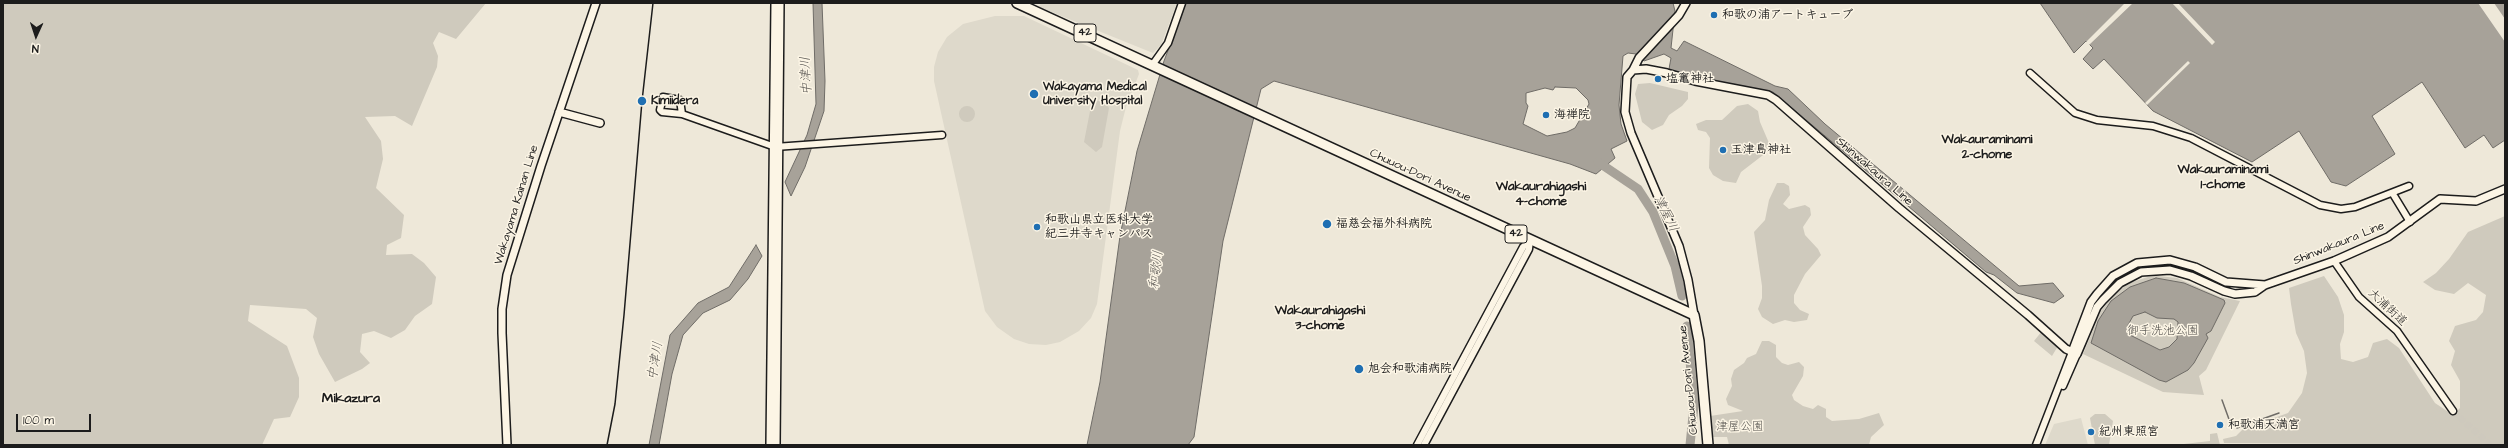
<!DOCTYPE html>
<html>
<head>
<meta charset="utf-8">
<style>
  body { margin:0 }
  #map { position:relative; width:2508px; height:448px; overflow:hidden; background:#eee8d9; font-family:"Architects Daughter",sans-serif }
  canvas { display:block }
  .frame { position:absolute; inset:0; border:4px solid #1c1c1c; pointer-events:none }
  .north { position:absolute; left:16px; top:16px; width:40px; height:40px; -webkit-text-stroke:3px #fcf5e5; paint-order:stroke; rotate:183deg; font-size:11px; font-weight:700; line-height:16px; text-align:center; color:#1c1c1c }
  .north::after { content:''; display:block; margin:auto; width:14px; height:18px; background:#1c1c1c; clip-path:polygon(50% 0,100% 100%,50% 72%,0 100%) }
  .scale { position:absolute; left:16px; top:414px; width:75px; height:18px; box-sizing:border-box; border:2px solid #1c1c1c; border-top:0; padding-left:5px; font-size:12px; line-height:14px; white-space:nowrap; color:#1c1c1c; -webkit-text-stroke:3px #fcf5e5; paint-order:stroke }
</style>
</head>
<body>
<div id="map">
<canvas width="2508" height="448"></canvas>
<div class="frame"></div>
<div class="north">N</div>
<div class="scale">100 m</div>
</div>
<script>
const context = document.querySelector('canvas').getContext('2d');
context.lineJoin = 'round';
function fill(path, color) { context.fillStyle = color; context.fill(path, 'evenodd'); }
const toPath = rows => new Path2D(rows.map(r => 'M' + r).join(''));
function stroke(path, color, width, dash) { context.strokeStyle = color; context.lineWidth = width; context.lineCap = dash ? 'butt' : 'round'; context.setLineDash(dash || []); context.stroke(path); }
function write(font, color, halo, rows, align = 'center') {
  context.font = font + ' "Architects Daughter","Klee One",sans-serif'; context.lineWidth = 3; context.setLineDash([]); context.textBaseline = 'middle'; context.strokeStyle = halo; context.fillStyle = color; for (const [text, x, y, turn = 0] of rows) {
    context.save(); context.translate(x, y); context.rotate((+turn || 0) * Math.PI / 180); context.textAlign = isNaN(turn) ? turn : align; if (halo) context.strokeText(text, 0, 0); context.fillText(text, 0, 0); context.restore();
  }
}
fill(toPath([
  [1041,3,1177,3,1161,45,1153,53,1039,7],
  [995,16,1024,16,1138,70,1139,74,1126,107,1120,131,1097,304,1091,318,1079,331,1060,342,1046,345,1029,344,1014,339,997,327,985,311,934,81,934,67,938,52,947,37,963,24],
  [2081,418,2088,445,2045,445,2054,424]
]), '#ded9cb');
fill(toPath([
  [3,3,486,3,456,39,439,32,433,43,438,56,437,67,412,126,395,116,365,117,381,141,383,159,376,188,404,215,401,238,387,245,386,255,412,254,424,263,436,277,432,304,415,316,405,330,391,338,374,331,362,334,360,352,370,363,362,369,335,382,319,354,313,337,317,318,306,309,250,305,248,321,287,346,299,378,299,397,290,417,274,419,262,445,3,445],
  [1650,83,1688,92,1688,99,1682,106,1669,115,1663,125,1652,130,1642,122,1635,94,1638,84],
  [1097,101,1103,101,1109,108,1102,147,1096,152,1084,142,1091,106],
  [1748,104,1758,111,1760,122,1769,143,1767,152,1741,172,1736,183,1723,181,1713,175,1709,168,1710,138,1706,132,1698,130,1696,124,1706,120,1722,120,1737,106],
  '959 114a8 8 0 1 1 16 0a8 8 0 1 1-16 0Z',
  [1777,183,1784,183,1789,186,1790,195,1783,204,1789,209,1805,205,1810,208,1811,215,1803,227,1805,235,1818,249,1821,255,1805,274,1794,295,1794,303,1800,310,1809,314,1807,320,1794,322,1785,320,1773,324,1762,317,1758,309,1762,298,1762,286,1754,232,1765,220,1769,200],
  [2505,216,2505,445,2224,443,2223,439,2236,436,2243,429,2288,413,2302,393,2307,373,2304,351,2296,333,2291,304,2289,288,2324,276,2338,297,2344,315,2344,332,2340,344,2341,359,2353,362,2368,357,2373,343,2387,339,2399,348,2435,403,2453,415,2460,408,2460,381,2451,365,2455,351,2449,341,2455,326,2476,320,2483,312,2486,295,2468,283,2454,294,2435,290,2423,282,2436,273,2449,259,2468,232],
  [2158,276,2177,278,2220,297,2240,301,2206,370,2199,376,2204,395,2163,392,2083,354,2101,311,2115,293,2129,283,2148,277],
  [2042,331,2058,346,2052,356,2034,341],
  [1762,341,1769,341,1776,345,1776,357,1782,363,1788,365,1799,362,1804,367,1803,376,1792,395,1794,400,1803,406,1813,409,1818,405,1826,409,1826,417,1832,421,1859,419,1879,413,1884,425,1871,437,1869,445,1729,445,1727,437,1713,437,1710,416,1743,411,1728,405,1726,399,1732,386,1731,379,1734,370,1744,363,1747,358,1756,354],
  [2095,414,2105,414,2113,421,2109,445,2095,445,2090,418],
  [2217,433,2220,445,2175,445,2210,441,2210,434]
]), '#cfcabd');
const water = toPath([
  [813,3,822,3,825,81,824,111,805,167,791,196,785,182,807,135,816,104,813,3],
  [1186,3,1673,3,1675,11,1671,48,1677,51,1684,41,1775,86,1788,89,1825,124,2019,286,2053,283,2064,296,2054,303,2017,293,1994,275,1986,272,1773,92,1706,81,1680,74,1669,69,1671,58,1664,54,1644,61,1636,54,1628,53,1623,56,1619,105,1621,124,1627,141,1611,149,1615,158,1596,174,1570,164,1274,81,1261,89,1223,241,1194,437,1188,445,1087,445,1100,382,1120,236,1137,151,1164,61,1186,3],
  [1555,87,1576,88,1588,100,1589,104,1575,128,1567,132,1547,136,1523,124,1528,106,1526,103,1526,93,1545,88,1553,90,1555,87],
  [2040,3,2505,3,2505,140,2493,148,2484,135,2465,148,2422,82,2372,116,2395,154,2346,186,2331,182,2299,131,2252,162,2153,111,2104,59,2093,69,2083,59,2093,48,2086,41,2074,53,2040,3],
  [756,245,762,256,748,279,730,300,703,313,683,335,672,374,659,445,649,445,670,335,698,303,729,287,756,245],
  [2156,278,2184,283,2224,300,2225,303,2211,331,2206,334,2208,338,2194,363,2188,370,2166,382,2159,380,2091,343,2098,321,2111,301,2130,287,2156,278],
  [2145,312,2157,318,2174,319,2178,322,2177,339,2169,347,2160,350,2130,335,2128,325,2133,316,2145,312]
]);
fill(water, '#a7a299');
stroke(water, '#6f6c67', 1);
fill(toPath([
  [2125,3,2133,3,2089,45,2085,43],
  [2172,3,2178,3,2215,42,2212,45],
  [2478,3,2494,3,2505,19,2505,42],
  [2188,61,2190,63,2147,105,2145,103]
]), '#eee8d9');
stroke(toPath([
  [2222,400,2230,422,2237,428,2279,413]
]), '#6f6c67', 1.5);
stroke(toPath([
  [1598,162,1638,189,1653,212,1675,266,1682,296],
  [1687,326,1694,406,1690,445]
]), '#a7a299', 9);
stroke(toPath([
  [2453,411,2490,445]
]), '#cec9bd', 6, [6, 3]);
const tertiary = toPath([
  [1153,64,1168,43,1182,3],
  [2030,73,2075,113,2097,120,2153,126,2191,138,2320,205,2341,209,2355,207,2409,186],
  [682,114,680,100,663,97,660,110,662,112,682,114,775,147,942,135],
  [2393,194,2410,222],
  [2334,261,2359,297,2397,331,2453,411],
  [2063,386,2077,354],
  [1417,445,1523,247,1530,240],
  [1424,445,1529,249,1530,240],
  [2036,445,2072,352]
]);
const secondary = toPath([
  [1633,70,1639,58,1679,15,1686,3],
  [559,112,600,123],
  [1694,315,1688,280,1679,246,1631,133,1625,112,1627,77,1633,70,1646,69,1667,73,1695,81,1768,95,1776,100,1899,208,2028,315,2066,349,2077,354,2097,307,2103,300,2120,283,2141,272,2170,270,2191,276,2224,291,2235,294,2255,292,2265,285,2334,261,2388,237,2440,199,2476,201,2505,189],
  [2072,352,2091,302,2097,294,2113,276,2137,263,2170,260,2195,267,2226,282,2265,285],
  [507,445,502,333,502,309,507,275,541,166,596,3],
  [770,445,775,3],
  [776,445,780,3]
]);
const trunk = toPath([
  [1017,3,1694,315,1699,341,1708,445]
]);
stroke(tertiary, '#1c1c1c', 9);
stroke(secondary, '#1c1c1c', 10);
stroke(trunk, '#1c1c1c', 12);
stroke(tertiary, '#fcf5e5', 6);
stroke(secondary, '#fcf5e5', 7);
stroke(trunk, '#fcf5e5', 9);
stroke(toPath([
  [607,445,615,404,624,315,642,101,653,3]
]), '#1c1c1c', 1.5);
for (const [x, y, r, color] of [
  [1714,15,4,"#1f6fb2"],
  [1658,79,4,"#1f6fb2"],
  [1034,94,5,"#1f6fb2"],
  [642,101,5,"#1f6fb2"],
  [1546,115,4,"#1f6fb2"],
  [1723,150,4,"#1f6fb2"],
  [1327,224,5,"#1f6fb2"],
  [1037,227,4,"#1f6fb2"],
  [1359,369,5,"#1f6fb2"],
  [2220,425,4,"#1f6fb2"],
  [2091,432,4,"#1f6fb2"]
]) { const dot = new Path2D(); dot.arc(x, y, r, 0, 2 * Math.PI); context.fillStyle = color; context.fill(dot); stroke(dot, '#fcf5e5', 1.5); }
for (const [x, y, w] of [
  [1085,33,22],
  [1516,234,22]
]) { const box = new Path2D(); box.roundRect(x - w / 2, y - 9, w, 18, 3); context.fillStyle = '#fcf5e5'; context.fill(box); stroke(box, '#1c1c1c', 1); }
write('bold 11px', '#1c1c1c', null, [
  ["42",1085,33],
  ["42",1516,234]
]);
write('bold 12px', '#1c1c1c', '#fcf5e5', [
  ["和歌の浦アートキューブ",1722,15],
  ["塩竃神社",1666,79],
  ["Wakayama Medical",1043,87],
  ["University Hospital",1043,101],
  ["Kimiidera",651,101],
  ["海禅院",1554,115],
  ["玉津島神社",1731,150],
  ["和歌山県立医科大学",1045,220],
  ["紀三井寺キャンパス",1045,234],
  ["福慈会福外科病院",1336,224],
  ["旭会和歌浦病院",1368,369],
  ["和歌浦天満宮",2228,425],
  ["紀州東照宮",2099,432]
], 'left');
write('12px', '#1c1c1c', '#fcf5e5', [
  ["Shinwakaura Line",1874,172,41],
  ["Chuuou-Dori Avenue",1420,176,25],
  ["Wakayama Kainan Line",517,205,-73],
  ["Shinwakaura Line",2339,244,-22],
  ["大浦街道",2387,308,43],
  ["Chuuou-Dori Avenue",1689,380,-96]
]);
write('12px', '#52504c', '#fcf5e5', [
  ["御手洗池公園",2163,331],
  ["津屋公園",1740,427]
]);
write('italic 13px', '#5b5854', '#fcf5e5', [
  ["中津川",807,76,-93],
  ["津屋川",1665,214,64],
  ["和歌川",1157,270,-83],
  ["中津川",656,361,-81]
]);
write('bold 13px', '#1c1c1c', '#fcf5e5', [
  ["Wakauraminami",1987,140],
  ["2-chome",1987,155],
  ["Wakauraminami",2223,170],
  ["1-chome",2223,185],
  ["Wakaurahigashi",1541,187],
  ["4-chome",1541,202],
  ["Wakaurahigashi",1320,311],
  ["3-chome",1320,326]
]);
write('bold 14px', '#1c1c1c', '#fcf5e5', [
  ["Mikazura",351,399]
]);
</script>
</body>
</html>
